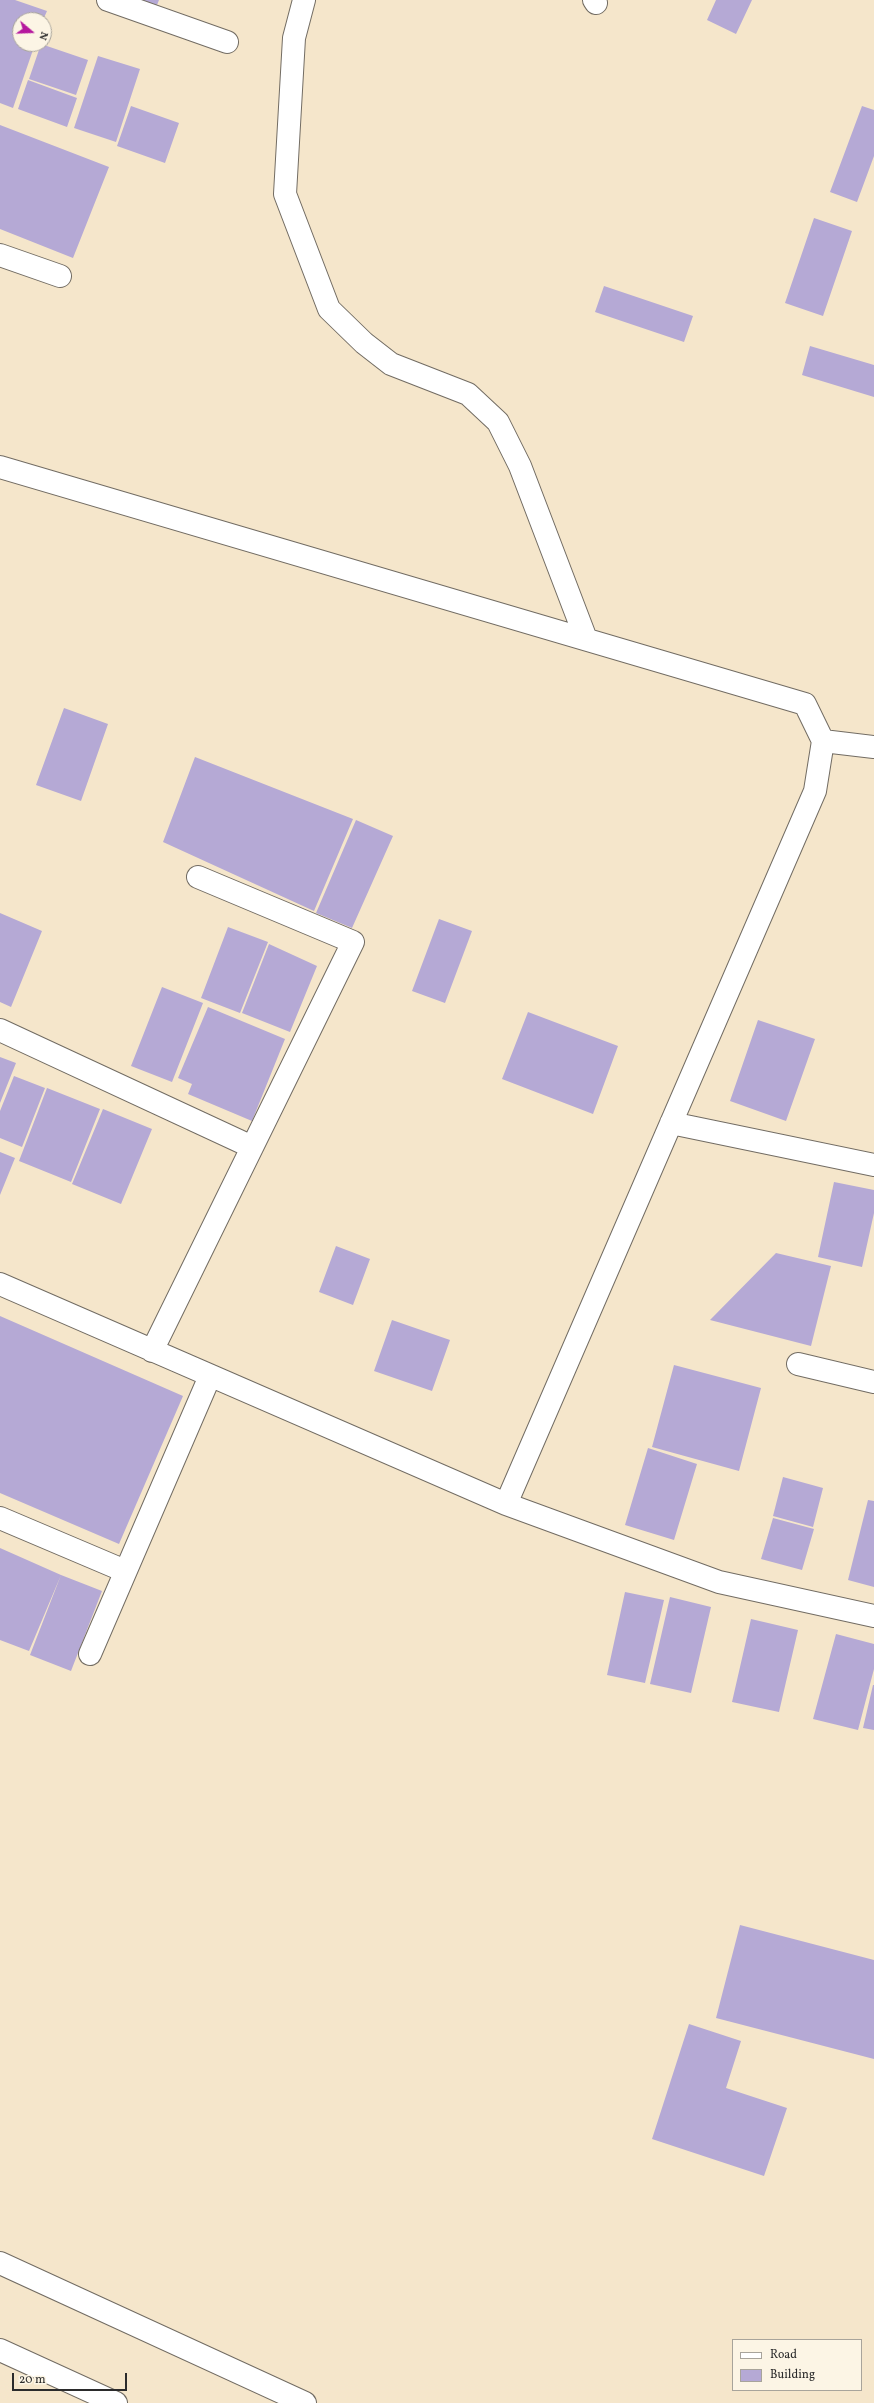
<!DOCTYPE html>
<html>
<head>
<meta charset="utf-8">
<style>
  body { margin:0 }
  #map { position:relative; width:874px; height:2403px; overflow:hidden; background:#f5e6cb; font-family:Vollkorn,serif }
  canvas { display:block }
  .legend { position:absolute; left:732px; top:2339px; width:130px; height:52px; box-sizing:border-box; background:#fcf5e5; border:1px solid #a8a49b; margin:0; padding:5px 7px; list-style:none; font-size:12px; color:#2b2b2b }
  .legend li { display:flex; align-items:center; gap:8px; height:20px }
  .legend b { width:20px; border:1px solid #a8a49b }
  .north { position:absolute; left:12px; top:12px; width:40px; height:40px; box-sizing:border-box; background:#fcf5e5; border:1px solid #a8a49b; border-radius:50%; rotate:109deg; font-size:11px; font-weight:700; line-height:16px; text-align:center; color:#2b2b2b }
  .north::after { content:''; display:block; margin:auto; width:14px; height:18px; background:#b5179e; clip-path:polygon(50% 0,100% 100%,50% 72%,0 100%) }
  .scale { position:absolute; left:12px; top:2373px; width:115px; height:18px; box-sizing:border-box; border:2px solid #2b2b2b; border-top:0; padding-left:5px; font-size:12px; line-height:14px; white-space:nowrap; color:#2b2b2b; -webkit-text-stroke:3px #fcf5e5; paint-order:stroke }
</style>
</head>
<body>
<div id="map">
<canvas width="874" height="2403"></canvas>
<ul class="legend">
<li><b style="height:5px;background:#fff"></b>Road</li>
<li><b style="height:11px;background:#b5a9d5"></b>Building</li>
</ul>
<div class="north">N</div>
<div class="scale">20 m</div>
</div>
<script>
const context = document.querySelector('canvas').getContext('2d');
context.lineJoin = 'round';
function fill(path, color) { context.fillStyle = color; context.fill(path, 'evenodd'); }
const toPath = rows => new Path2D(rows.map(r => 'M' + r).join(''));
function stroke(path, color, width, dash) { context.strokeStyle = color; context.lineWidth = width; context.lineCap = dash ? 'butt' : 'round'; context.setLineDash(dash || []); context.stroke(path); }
fill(toPath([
  [0,0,15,0,47,11,43,20,20,20,20,44,35,44,13,108,0,103],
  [142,0,159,0,157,5],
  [716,0,752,0,736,34,707,20],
  [41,44,88,60,76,95,29,79],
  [98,56,140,69,116,142,74,128],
  [28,80,77,98,67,127,18,109],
  [131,106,179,123,165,163,117,146],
  [862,106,874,110,874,156,857,202,830,192],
  [0,125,109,167,73,258,0,229],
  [814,218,852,231,823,316,785,303],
  [604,286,693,316,684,342,595,312],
  [810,346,874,365,874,397,802,375],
  [64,708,108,724,81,801,36,785],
  [195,757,353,819,314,911,163,842],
  [356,820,393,836,352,928,316,913],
  [0,913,42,931,11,1007,0,1002],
  [439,919,472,931,445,1003,412,991],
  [228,927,268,942,240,1013,201,998],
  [269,944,317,966,290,1032,242,1013],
  [162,987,203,1003,172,1082,131,1066],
  [208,1007,285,1039,252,1121,188,1094,192,1084,178,1078],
  [528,1012,618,1046,593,1114,502,1079],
  [758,1020,815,1039,786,1121,730,1101],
  [0,1057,16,1063,0,1103],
  [14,1076,45,1088,22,1147,0,1138,0,1111],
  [47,1088,100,1109,71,1182,19,1161],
  [103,1109,152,1129,121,1204,72,1184],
  [0,1152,15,1158,0,1195],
  [834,1182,874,1190,874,1213,862,1267,818,1257],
  [336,1246,370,1259,353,1305,319,1292],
  [776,1253,831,1266,811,1346,710,1320],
  [0,1316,183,1396,119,1544,0,1493],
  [392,1320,450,1340,432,1391,374,1371],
  [674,1365,761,1388,739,1471,652,1447],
  [648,1448,697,1464,674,1540,625,1525],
  [783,1477,823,1488,813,1527,773,1516],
  [868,1500,874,1501,874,1587,848,1580],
  [773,1518,814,1529,802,1570,761,1559],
  [0,1548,61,1575,29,1651,0,1640],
  [61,1575,102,1591,71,1671,30,1655],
  [625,1592,664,1600,645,1683,607,1675],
  [670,1597,711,1607,691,1693,650,1684],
  [751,1619,798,1630,779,1712,732,1702],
  [836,1634,874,1644,874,1669,858,1730,813,1719],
  [873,1685,874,1685,874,1730,863,1728],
  [740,1925,874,1960,874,2059,716,2018],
  [689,2024,741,2041,726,2088,787,2108,764,2176,652,2139]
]), '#b5a9d5');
const minor = toPath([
  [108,0,227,42],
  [304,0,294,38,285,194,329,309,364,343,391,364,468,394,498,422,520,466,586,639],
  [594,0,596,3],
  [0,255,60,276],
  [0,467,805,704,823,741,815,791,506,1504],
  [823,741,874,747],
  [0,1030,252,1147],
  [671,1123,874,1165],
  [0,1284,506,1504,719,1582,874,1616],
  [152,1351,353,942,198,877],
  [798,1364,874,1382],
  [0,1518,125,1571],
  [90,1654,210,1376],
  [0,2263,305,2403]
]);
const highway = toPath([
  [0,2350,116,2403]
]);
stroke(minor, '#726c63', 24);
stroke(highway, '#726c63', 24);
stroke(minor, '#fff', 22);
stroke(highway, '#fff', 22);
</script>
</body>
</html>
